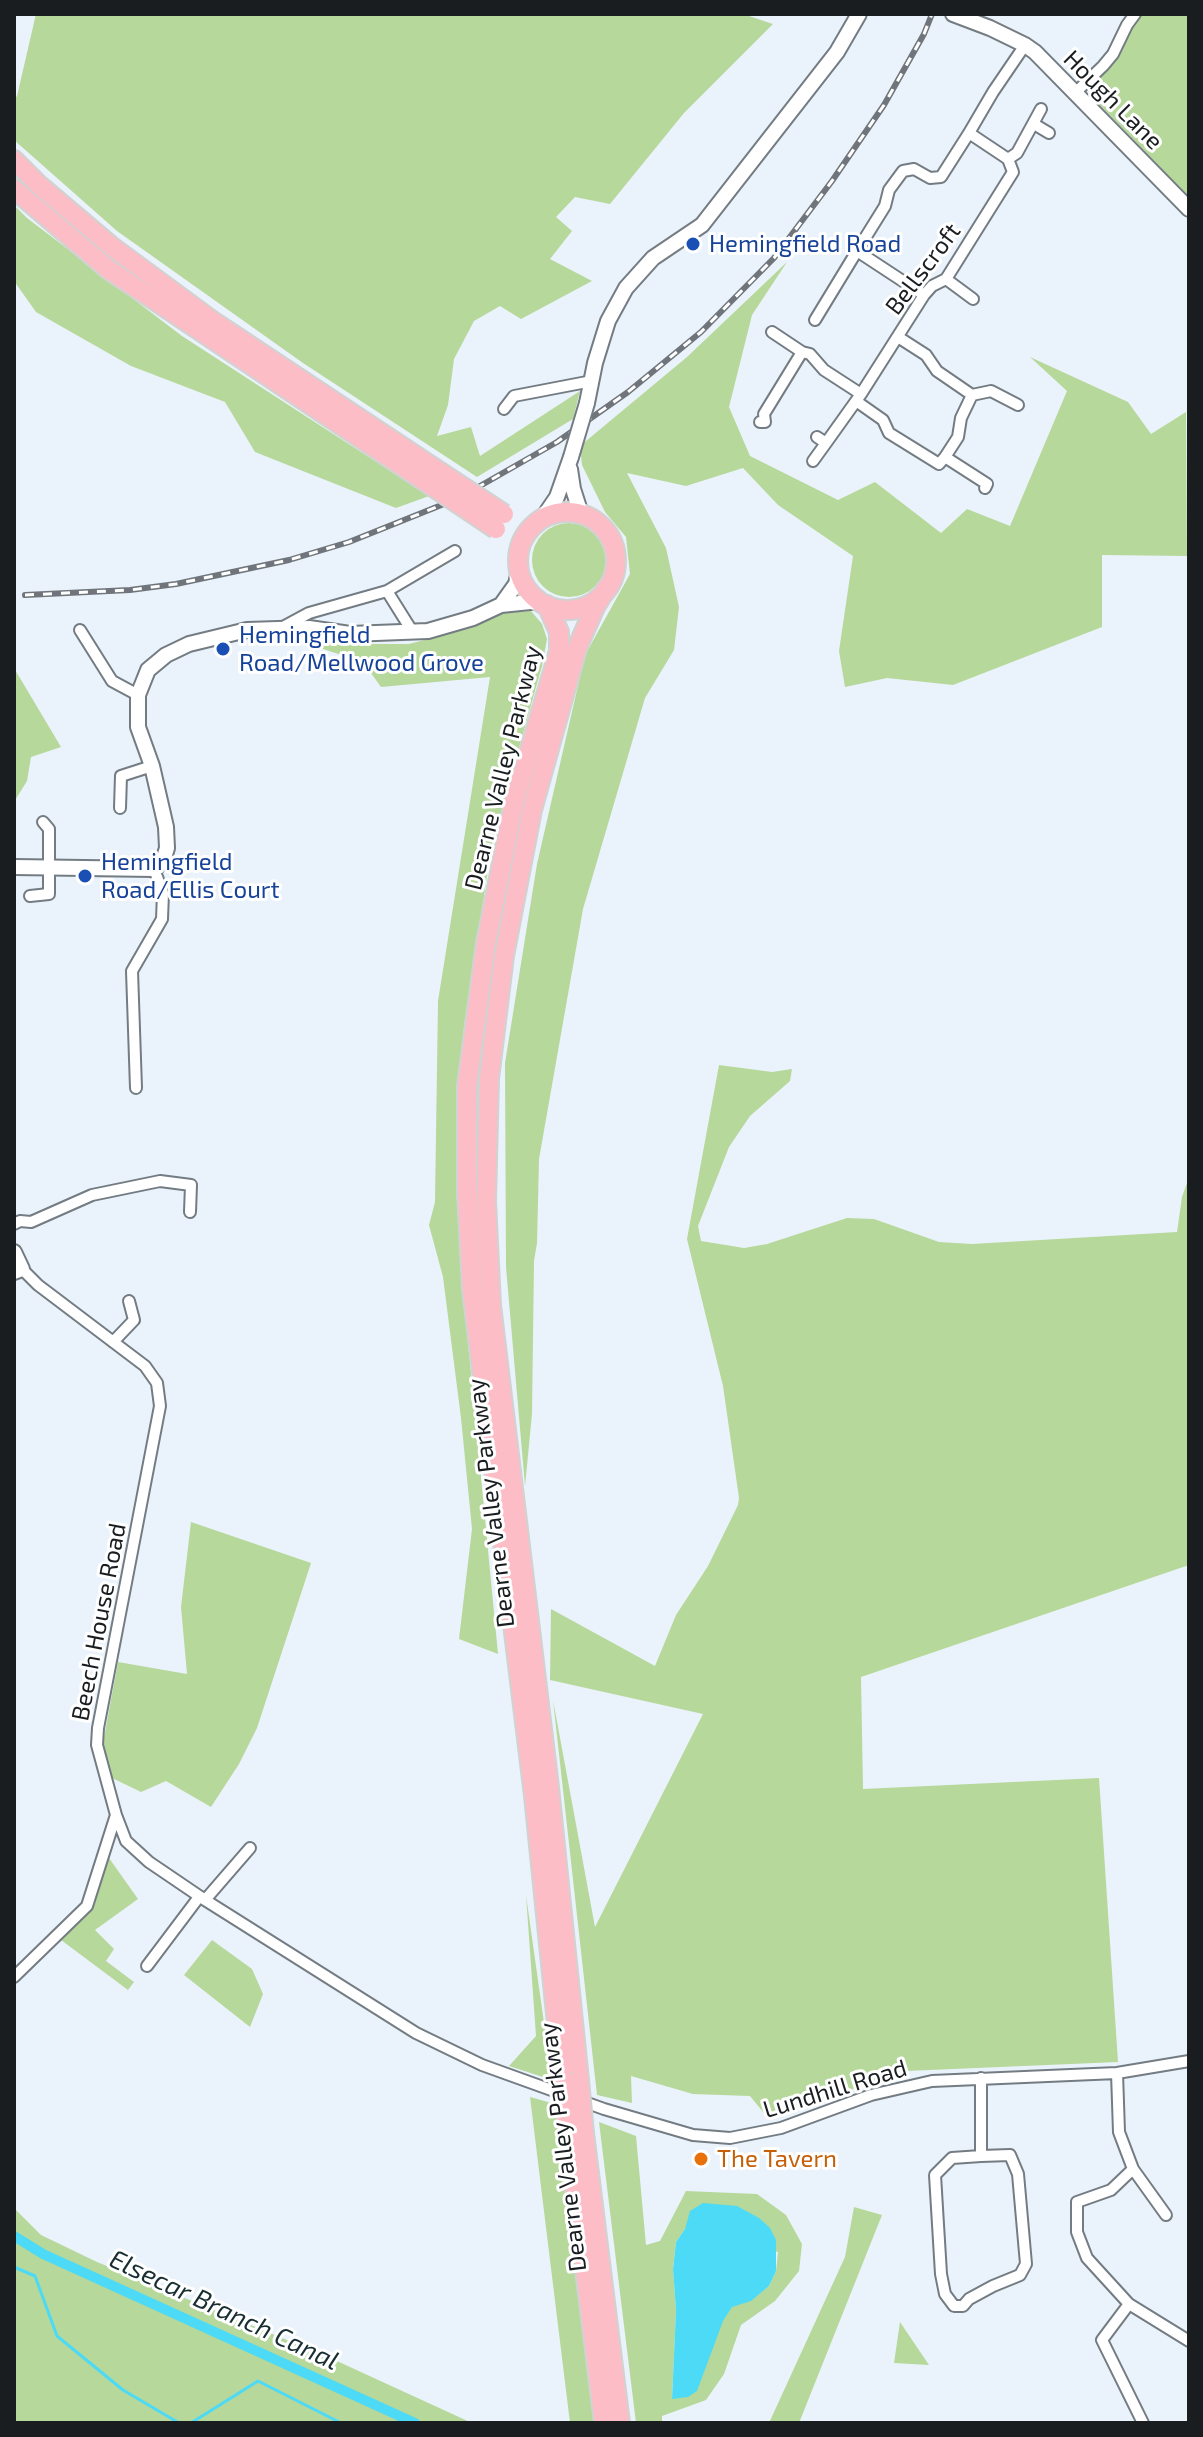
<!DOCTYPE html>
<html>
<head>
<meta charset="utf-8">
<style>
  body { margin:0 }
  #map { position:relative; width:1203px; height:2437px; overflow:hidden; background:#eaf3fb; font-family:"Exo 2",sans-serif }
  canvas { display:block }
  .frame { position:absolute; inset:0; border:16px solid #191d20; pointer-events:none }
</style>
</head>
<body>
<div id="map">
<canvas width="1203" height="2437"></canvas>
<div class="frame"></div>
</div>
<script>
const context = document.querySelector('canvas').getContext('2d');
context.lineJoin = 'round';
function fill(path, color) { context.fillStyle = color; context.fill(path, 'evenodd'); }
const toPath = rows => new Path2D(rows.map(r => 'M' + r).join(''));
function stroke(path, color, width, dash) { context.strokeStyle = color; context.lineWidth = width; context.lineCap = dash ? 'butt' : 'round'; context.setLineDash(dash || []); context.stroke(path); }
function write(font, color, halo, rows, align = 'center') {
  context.font = font + ' "Exo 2",sans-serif'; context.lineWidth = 6; context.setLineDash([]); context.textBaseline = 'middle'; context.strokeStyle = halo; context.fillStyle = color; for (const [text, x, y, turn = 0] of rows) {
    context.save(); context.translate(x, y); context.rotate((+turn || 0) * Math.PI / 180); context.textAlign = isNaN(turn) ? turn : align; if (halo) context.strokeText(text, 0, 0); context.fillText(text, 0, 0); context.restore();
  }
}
fill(toPath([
  [36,14,743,14,773,24,684,113,610,204,575,197,556,217,572,231,550,259,592,281,521,319,500,306,474,321,454,359,448,405,437,436,471,427,480,456,580,391,573,419,477,477,303,363,117,231,14,140,14,99,17,96],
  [1142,14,1189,14,1189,197,1095,100,1089,90,1118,56,1131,29],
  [14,205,27,218,182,336,429,496,396,508,255,452,225,402,131,366,36,312,14,281],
  [787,262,752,315,729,407,750,456,838,500,875,482,941,533,967,509,1010,526,1067,391,1030,357,1128,402,1151,434,1186,412,1187,556,1102,555,1102,627,953,685,887,678,845,687,839,651,853,556,778,505,743,468,686,486,627,473,666,548,679,607,674,650,645,698,583,909,539,1159,537,1243,534,1261,532,1414,525,1486,506,1267,505,1063,537,864,585,655,630,574,626,537,605,512,582,465,580,446,687,357],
  '532 560a37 37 0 1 1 74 0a37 37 0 1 1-74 0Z',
  [531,611,542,624,547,639,542,666,492,844,464,1027,456,1124,461,1269,498,1654,459,1639,472,1529,461,1418,443,1277,429,1225,435,1202,438,1001,490,677,381,687,363,662,283,636,364,644,409,644,470,628,502,613],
  [14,668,61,747,31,757,27,781,14,802],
  [719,1065,772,1072,792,1069,790,1081,750,1116,729,1147,698,1226,701,1241,744,1248,767,1244,847,1218,874,1219,939,1242,972,1244,1177,1232,1182,1197,1189,1177,1189,1565,861,1677,863,1789,1099,1778,1118,2062,906,2071,768,2118,750,2096,693,2094,631,2076,632,2103,597,2095,553,1700,595,1927,703,1714,550,1680,551,1609,655,1666,676,1615,708,1566,738,1505,739,1498,723,1386,687,1239],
  [191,1522,311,1563,257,1728,239,1764,211,1807,166,1781,141,1792,110,1777,103,1743,118,1662,187,1674,181,1607],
  [109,1858,138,1899,95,1930,114,1949,106,1961,134,1982,128,1990,61,1940,91,1910],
  [526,1895,552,2080,509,2066,536,2036],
  [212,1940,252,1969,263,1994,250,2027,184,1975],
  [530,2097,555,2104,597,2423,570,2423],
  [599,2122,636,2136,646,2245,660,2241,686,2191,757,2194,786,2215,802,2244,799,2271,775,2301,741,2325,724,2374,706,2400,662,2416,662,2423,636,2423],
  [685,2229,778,2252,776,2271,769,2286,751,2300,732,2306,672,2399,676,2310,673,2268,676,2242],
  [854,2207,882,2215,799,2423,769,2423,845,2257],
  [14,2208,41,2235,97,2262,326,2356,472,2423,14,2423],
  [900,2322,929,2365,894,2363]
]), '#b6d89a');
fill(toPath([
  [703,2203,737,2206,759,2218,770,2228,776,2240,776,2271,769,2286,751,2301,732,2307,723,2321,697,2391,688,2397,672,2399,676,2310,673,2269,676,2242,685,2229,690,2211]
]), '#4cdaf6');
stroke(toPath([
  [14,2267,35,2276,57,2336,123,2390,179,2423],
  [191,2423,258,2381,341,2423]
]), '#4cdaf6', 3);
stroke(toPath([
  [14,2236,43,2254,415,2423]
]), '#4cdaf6', 10);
const street = toPath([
  [1075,93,1103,66,1113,54,1127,25,1135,14],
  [1034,124,1049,133],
  [1008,159,969,133,993,92,1025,45],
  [1008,159,1017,153,1041,109],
  [857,251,885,206,889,190,903,171,914,169,930,178,941,177,969,133],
  [946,279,973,299],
  [815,320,857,251,924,295],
  [898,337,926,355,937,371,972,395],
  [802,352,810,354,824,370,861,394],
  [972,395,961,418,958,437,945,457,987,484,985,488],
  [972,395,991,391,1018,405],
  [856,401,883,420,889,433,939,464,945,457],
  [504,409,514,396,592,381],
  [760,422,765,422,764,414,802,352,772,332],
  [817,437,826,443,861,394,924,295,932,286,946,279,1013,172,1008,159],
  [813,461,826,443],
  [387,591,412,631],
  [285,626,309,613,387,591,455,551],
  [80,630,112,681,138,695],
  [120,808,121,776,152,766],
  [30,896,49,894,49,829,43,822],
  [136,1088,132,971,162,919,163,893,154,869],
  [14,1224,20,1221,31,1222,92,1195,160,1181,191,1185,190,1212],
  [22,1269,38,1285,145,1366,157,1383,160,1406,98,1728,97,1745,116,1815,126,1841,149,1862,205,1900,416,2033,482,2065,604,2109,693,2135,730,2138,781,2128,871,2095,932,2081,1117,2073,1189,2061],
  [113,1342,134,1320,129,1301],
  [205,1900,250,1848],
  [147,1966,199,1897],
  [14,1977,87,1906,116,1815],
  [1117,2073,1119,2132,1133,2169,1111,2190,1077,2202,1077,2232,1087,2258,1129,2304,1189,2341],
  [981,2078,981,2156,952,2158,935,2175,941,2274,945,2294,954,2306,963,2306,969,2299,993,2286,1020,2275,1026,2264,1018,2174,1010,2155,981,2156],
  [1133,2169,1166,2215],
  [1129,2304,1102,2340,1143,2423]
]);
const secondary = toPath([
  [953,14,990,28,1025,45,1035,52,1189,209],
  [587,403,595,363,608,321,626,288,653,258,702,225,837,52,859,14],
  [570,469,573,489,581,514],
  [542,519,557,497,571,457],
  [501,605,516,584,519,571],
  [14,867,154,869,163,861,167,848,166,827,152,766,138,727,138,695,148,670,166,655,189,644,247,630,309,628,350,634,428,631,473,618,501,605,540,601],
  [14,1252,22,1269,14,1272]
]);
const highway = toPath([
  [14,160,39,185,111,246,214,322,434,468],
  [14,189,108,269,420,478],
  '518 561a49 49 0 1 1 98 0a49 49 0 1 1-98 0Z',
  [547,605,559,632,559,651,514,803,486,943,467,1086,467,1192,472,1289,534,1796,562,2073],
  [579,2080,549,1787,491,1305,486,1201,489,1079,504,956,532,810,577,648,595,607,606,589],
  [568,2131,604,2423],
  [584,2133,620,2423]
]);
stroke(street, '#747c83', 14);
stroke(secondary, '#747c83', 18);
stroke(highway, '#d1d2d2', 22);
stroke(street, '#fff', 10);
stroke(secondary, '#fff', 14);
stroke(highway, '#fdbdc6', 18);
const rail = toPath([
  [25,595,130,590,176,584,289,560,349,542,459,498,557,442,628,392,701,332,774,258,832,181,884,105,924,34,932,14]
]);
stroke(rail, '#6f757a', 6);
stroke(rail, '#fff', 3, [9]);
const secondaryBridge = toPath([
  [571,457,587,403]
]);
const highwayBridge = toPath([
  [434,468,504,514],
  [420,478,496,529],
  [562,2073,568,2131],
  [579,2080,584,2133]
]);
stroke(secondaryBridge, '#747c83', 18, []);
stroke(highwayBridge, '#d1d2d2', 22, []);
stroke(secondaryBridge, '#fff', 14);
stroke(highwayBridge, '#fdbdc6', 18);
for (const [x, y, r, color] of [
  [693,244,8,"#1a4fb4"],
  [223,649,8,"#1a4fb4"],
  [85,876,8,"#1a4fb4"],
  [701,2159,8,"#e8710a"]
]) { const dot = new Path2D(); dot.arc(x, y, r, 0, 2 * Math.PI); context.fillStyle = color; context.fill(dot); stroke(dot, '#fff', 3); }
write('24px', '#191d20', '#fff', [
  ["Hough Lane",1113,100,45],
  ["Bellscroft",923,269,-53],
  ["Dearne Valley Parkway",503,768,-76],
  ["Dearne Valley Parkway",491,1503,-97],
  ["Beech House Road",99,1622,-79],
  ["Lundhill Road",835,2089,-17],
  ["Dearne Valley Parkway",563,2147,-97]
]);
write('24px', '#164399', '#fff', [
  ["Hemingfield Road",709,244],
  ["Hemingfield",239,635],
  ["Road/Mellwood Grove",239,663],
  ["Hemingfield",101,862],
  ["Road/Ellis Court",101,890]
], 'left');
write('24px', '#c56008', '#fff', [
  ["The Tavern",717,2159]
], 'left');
write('italic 26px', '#172e33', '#fff', [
  ["Elsecar Branch Canal",224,2310,25]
]);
</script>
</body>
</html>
